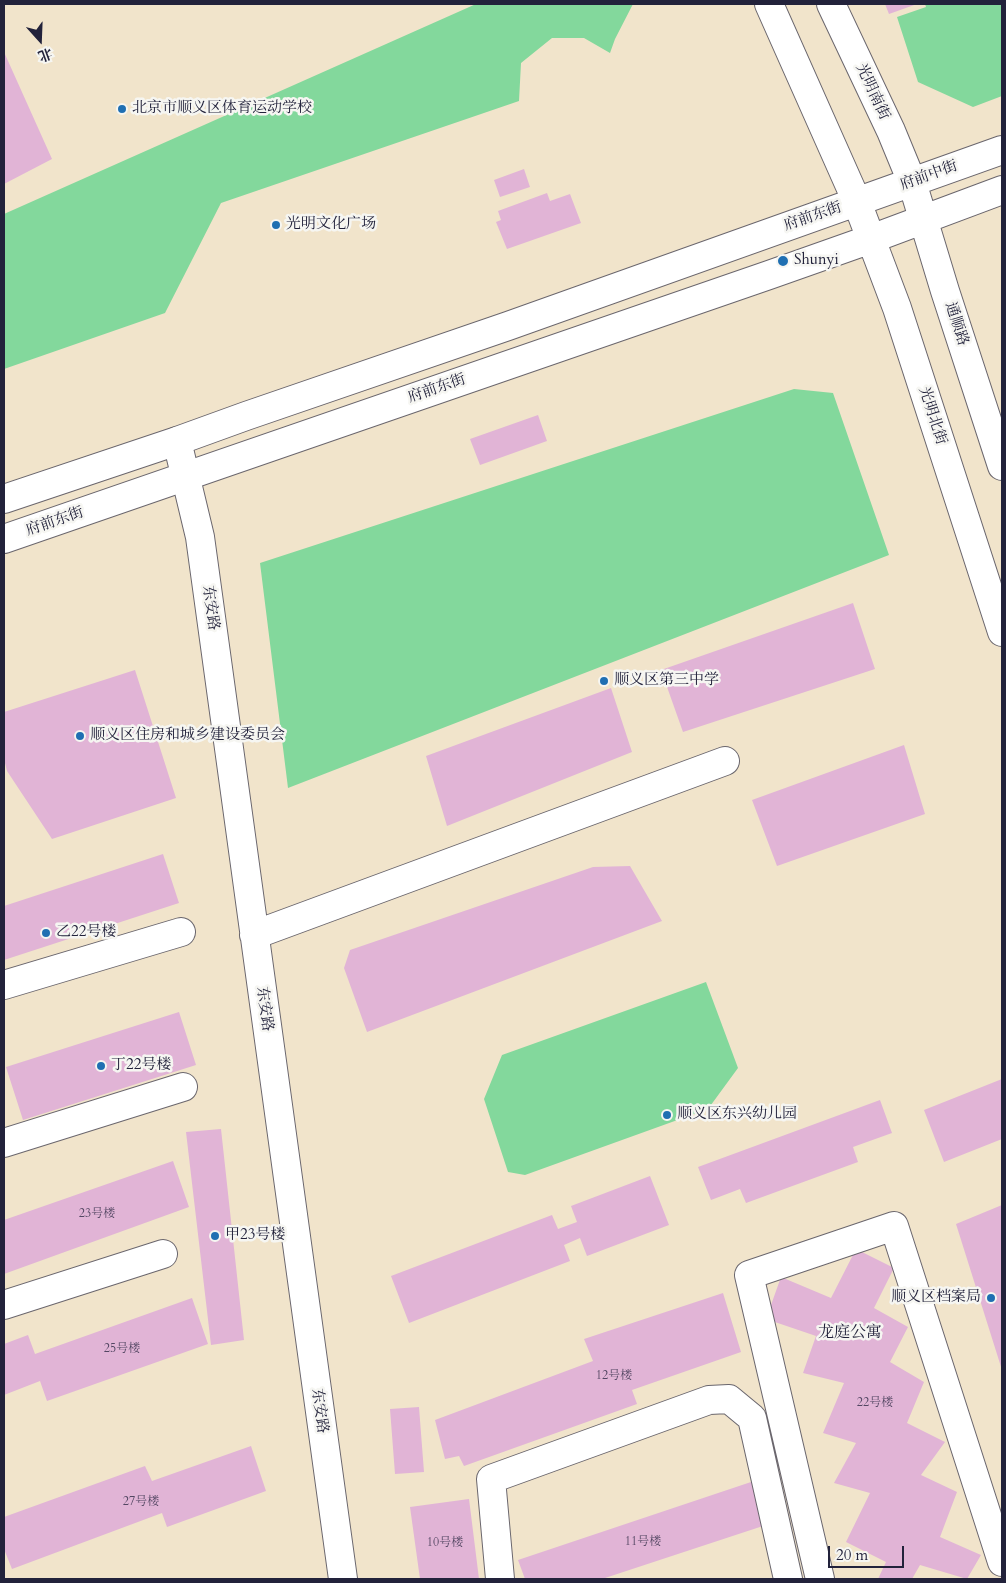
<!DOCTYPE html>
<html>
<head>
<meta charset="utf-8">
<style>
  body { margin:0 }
  #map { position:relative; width:1006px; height:1583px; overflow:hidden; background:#f1e4cb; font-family:Cardo,"Noto Serif SC",serif }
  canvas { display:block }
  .frame { position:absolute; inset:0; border:5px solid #22223b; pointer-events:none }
  .north { position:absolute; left:15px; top:15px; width:50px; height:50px; -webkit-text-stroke:4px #f6f6f2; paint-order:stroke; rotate:160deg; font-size:14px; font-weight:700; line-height:20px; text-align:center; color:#22223b }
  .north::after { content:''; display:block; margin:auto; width:18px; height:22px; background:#22223b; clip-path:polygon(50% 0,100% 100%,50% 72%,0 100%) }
  .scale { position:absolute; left:828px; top:1546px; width:76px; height:22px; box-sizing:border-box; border:2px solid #22223b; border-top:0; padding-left:6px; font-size:15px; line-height:18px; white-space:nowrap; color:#22223b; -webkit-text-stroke:4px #f6f6f2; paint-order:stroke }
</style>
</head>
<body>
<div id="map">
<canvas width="1006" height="1583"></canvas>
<div class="frame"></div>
<div class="north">北</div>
<div class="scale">20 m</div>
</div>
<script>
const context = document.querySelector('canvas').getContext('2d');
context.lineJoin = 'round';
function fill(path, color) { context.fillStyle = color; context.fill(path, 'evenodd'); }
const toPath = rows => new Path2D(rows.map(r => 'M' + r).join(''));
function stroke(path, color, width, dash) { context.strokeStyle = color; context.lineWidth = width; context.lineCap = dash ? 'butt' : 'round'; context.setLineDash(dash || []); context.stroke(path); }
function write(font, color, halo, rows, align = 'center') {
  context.font = font + ' Cardo,"Noto Serif SC",serif'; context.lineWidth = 5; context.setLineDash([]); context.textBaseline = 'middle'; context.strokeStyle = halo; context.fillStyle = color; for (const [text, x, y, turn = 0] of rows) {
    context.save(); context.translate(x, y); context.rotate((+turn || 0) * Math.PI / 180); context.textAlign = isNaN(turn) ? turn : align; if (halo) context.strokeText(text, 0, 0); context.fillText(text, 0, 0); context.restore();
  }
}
fill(toPath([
  [476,4,633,4,615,39,610,53,584,38,552,38,521,63,519,101,221,203,165,313,4,369,4,214],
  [925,4,1002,4,1002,96,973,107,918,82,897,17,926,7],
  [794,389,833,393,889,555,288,788,260,563],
  [706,982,738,1068,708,1109,525,1175,508,1172,484,1099,502,1055]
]), '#83d89c');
fill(toPath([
  [885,4,917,4,889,14],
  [4,52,52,159,4,184],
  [524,169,530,187,500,197,494,180],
  [547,193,550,201,570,194,581,223,507,249,496,222,501,220,498,211],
  [538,415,547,441,480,465,470,439],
  [853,603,875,669,683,732,661,670],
  [135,670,176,798,52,839,7,771,4,759,4,712],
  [611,688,632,752,447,826,426,756],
  [904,745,925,814,777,866,752,800],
  [163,854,179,903,4,960,4,906],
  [630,866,662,921,367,1032,344,968,350,950,593,867],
  [179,1012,196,1065,23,1120,6,1067],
  [1002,1079,1002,1139,944,1162,924,1110],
  [880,1100,892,1133,853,1147,858,1162,746,1203,740,1189,711,1200,698,1167],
  [221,1129,244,1340,211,1345,186,1132],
  [173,1161,189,1207,4,1274,4,1220],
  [650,1176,669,1225,587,1256,580,1238,564,1245,570,1261,409,1323,391,1276,552,1215,558,1229,577,1222,571,1206],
  [1002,1205,1002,1370,956,1224],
  [856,1249,894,1268,874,1308,908,1327,890,1362,924,1382,907,1423,945,1442,921,1475,957,1492,940,1537,981,1555,967,1579,920,1565,912,1579,878,1579,886,1562,846,1542,870,1493,834,1483,856,1443,823,1433,844,1383,803,1373,816,1336,766,1319,781,1277,831,1298],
  [723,1293,741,1352,632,1390,637,1404,464,1466,459,1456,445,1459,435,1420,593,1361,584,1339],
  [192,1298,208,1344,47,1401,40,1381,4,1395,4,1344,28,1335,35,1354],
  [419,1407,424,1472,395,1474,390,1409],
  [251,1446,266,1491,167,1527,162,1513,12,1569,4,1549,4,1517,145,1466,152,1481],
  [754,1481,769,1524,602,1579,525,1579,518,1560],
  [469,1499,479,1579,420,1579,410,1507]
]), '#e1b4d6');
const minor = toPath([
  [177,441,200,537,343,1579],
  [254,935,725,761],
  [4,985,181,932],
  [4,1143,183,1087],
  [4,1305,163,1254],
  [500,1579,491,1479,709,1400,729,1399,752,1418,788,1579],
  [820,1579,749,1275,894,1226,1002,1562]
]);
const major = toPath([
  [769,4,857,202,897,308,1002,632],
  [831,4,891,131,912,182,945,291,1002,466],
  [4,499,177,441,246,416,508,326,1002,150],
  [4,539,769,275,871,239,1002,190]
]);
stroke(minor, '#6a666d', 30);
stroke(major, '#6a666d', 30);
stroke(minor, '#fff', 28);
stroke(major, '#fff', 28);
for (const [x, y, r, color] of [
  [122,109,5,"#1f6fb2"],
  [276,225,5,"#1f6fb2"],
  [783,261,6,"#1f6fb2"],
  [604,681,5,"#1f6fb2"],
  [80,736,5,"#1f6fb2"],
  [46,933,5,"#1f6fb2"],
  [101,1066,5,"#1f6fb2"],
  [667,1115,5,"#1f6fb2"],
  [215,1236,5,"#1f6fb2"],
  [991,1298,5,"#1f6fb2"]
]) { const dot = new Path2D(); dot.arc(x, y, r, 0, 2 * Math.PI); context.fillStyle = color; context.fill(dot); stroke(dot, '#f6f6f2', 2); }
write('12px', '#524662', null, [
  ["23号楼",97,1214],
  ["25号楼",122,1349],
  ["12号楼",614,1376],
  ["22号楼",875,1403],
  ["27号楼",141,1502],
  ["11号楼",643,1542],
  ["10号楼",445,1543]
]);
write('15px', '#22223b', '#f6f6f2', [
  ["光明南街",872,92,65],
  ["府前中街",929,176,-20],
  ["府前东街",813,217,-19],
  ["通顺路",956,324,72],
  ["府前东街",437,389,-19],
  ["光明北街",932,416,72],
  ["府前东街",55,522,-19],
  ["东安路",210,608,82],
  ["东安路",264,1009,82],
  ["东安路",319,1411,82]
]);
write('15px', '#22223b', '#f6f6f2', [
  ["北京市顺义区体育运动学校",132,109],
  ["光明文化广场",286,225],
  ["Shunyi",794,261],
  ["顺义区第三中学",614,681],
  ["顺义区住房和城乡建设委员会",90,736],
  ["乙22号楼",56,933],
  ["丁22号楼",111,1066],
  ["顺义区东兴幼儿园",677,1115],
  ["甲23号楼",225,1236],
  ["顺义区档案局",981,1298,"right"]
], 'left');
write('16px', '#22223b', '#f6f6f2', [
  ["龙庭公寓",850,1333]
]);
</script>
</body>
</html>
